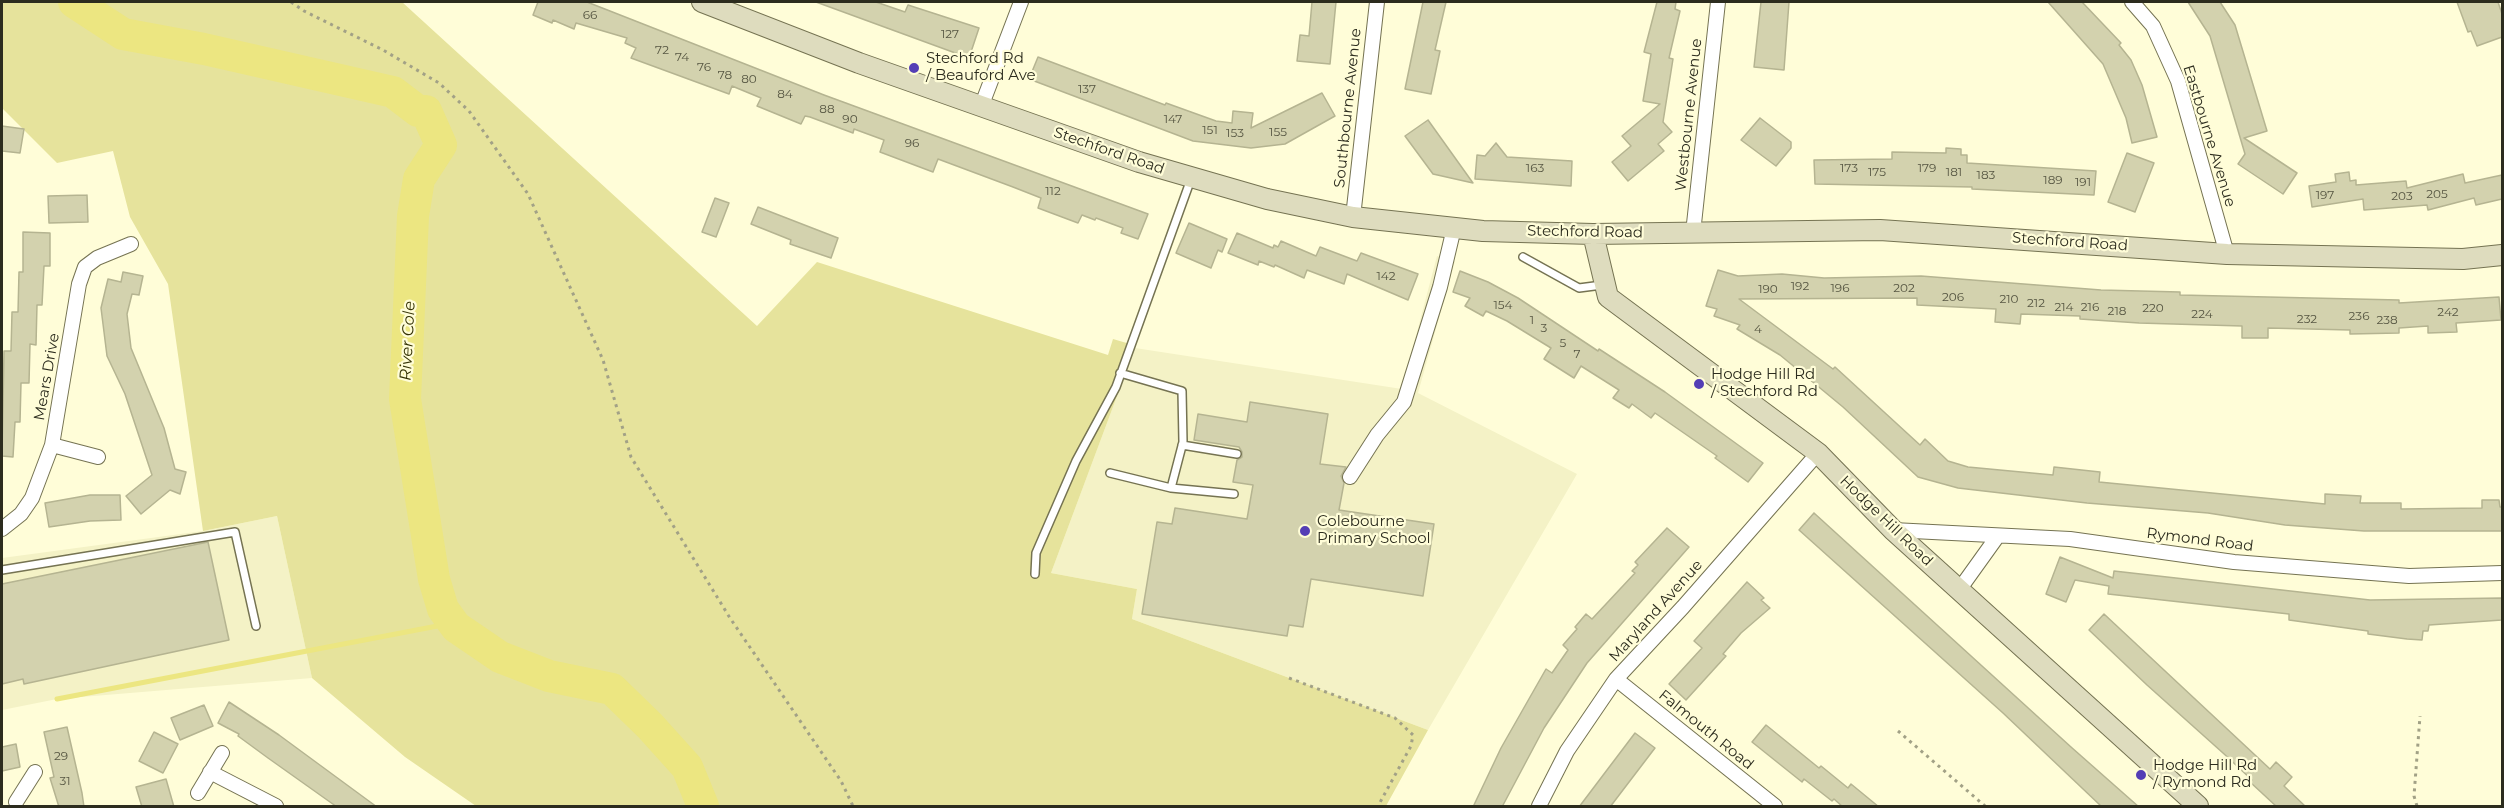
<!DOCTYPE html>
<html>
<head>
<meta charset="utf-8">
<style>
  body { margin:0 }
  #map { position:relative; width:2504px; height:808px; overflow:hidden; background:#fffdd8; font-family:Montserrat,sans-serif }
  canvas { display:block }
  .frame { position:absolute; inset:0; border:3px solid #2c2c1e; pointer-events:none }
</style>
</head>
<body>
<div id="map">
<canvas width="2504" height="808"></canvas>
<div class="frame"></div>
</div>
<script>
const context = document.querySelector('canvas').getContext('2d');
context.lineJoin = 'round';
function fill(path, color) { context.fillStyle = color; context.fill(path, 'evenodd'); }
const toPath = rows => new Path2D(rows.map(r => 'M' + r).join(''));
function stroke(path, color, width, dash) { context.strokeStyle = color; context.lineWidth = width; context.lineCap = dash ? 'butt' : 'round'; context.setLineDash(dash || []); context.stroke(path); }
function write(font, color, halo, rows, align = 'center') {
  context.font = font + ' Montserrat,sans-serif'; context.lineWidth = 4.5; context.setLineDash([]); context.textBaseline = 'middle'; context.strokeStyle = halo; context.fillStyle = color; for (const [text, x, y, turn = 0] of rows) {
    context.save(); context.translate(x, y); context.rotate((+turn || 0) * Math.PI / 180); context.textAlign = isNaN(turn) ? turn : align; if (halo) context.strokeText(text, 0, 0); context.fillText(text, 0, 0); context.restore();
  }
}
fill(toPath([
  [1437,256,1455,261,1418,393,1577,474,1428,730,1132,619,1137,589,1051,573,1135,348,1402,389],
  [277,516,312,678,57,699,2,710,2,558,203,531]
]), '#f4f2c6');
fill(toPath([
  [2,2,402,2,757,326,817,262,1108,355,1113,339,1130,344,1135,348,1051,573,1137,589,1132,619,1428,730,1386,806,476,806,405,757,312,678,277,516,203,531,168,284,130,217,113,151,57,163,2,108]
]), '#e6e39c');
stroke(toPath([
  [57,699,453,623]
]), '#ece681', 5);
stroke(toPath([
  [74,2,123,34,204,49,393,92,418,111,426,111,441,145,419,179,413,216,405,399,434,579,443,609,456,627,500,657,549,676,612,689,650,726,687,767,703,806]
]), '#ece681', 32);
const building = toPath([
  [538,2,587,2,824,95,1148,214,1138,239,1121,233,1123,228,1096,218,1095,220,1082,215,1078,223,1038,208,1041,198,1013,187,938,159,933,172,880,152,884,140,854,129,853,133,810,117,805,116,801,124,757,106,761,98,732,86,729,94,631,58,636,48,625,43,627,38,576,23,574,29,553,20,552,23,533,15,538,2],
  [816,2,876,2,905,12,908,5,979,28,969,58,816,2],
  [1312,2,1336,2,1330,64,1297,61,1300,35,1309,36,1312,2],
  [1423,2,1446,2,1435,50,1440,51,1431,94,1405,89,1423,2],
  [1657,2,1676,2,1675,9,1680,11,1669,58,1673,59,1663,122,1672,132,1658,144,1664,151,1628,181,1612,162,1631,146,1622,136,1660,104,1643,101,1651,54,1644,52,1657,2],
  [1761,2,1789,2,1784,70,1754,67,1761,2],
  [2048,2,2082,2,2121,43,2119,45,2131,60,2142,85,2157,137,2132,143,2126,118,2103,64,2048,2],
  [2188,2,2220,2,2235,25,2267,131,2244,138,2297,173,2283,194,2238,164,2245,154,2210,36,2188,2],
  [2457,2,2498,2,2502,14,2502,37,2477,46,2471,31,2468,32,2457,2],
  [1038,57,1165,105,1166,103,1216,121,1232,123,1233,111,1253,113,1251,128,1322,93,1335,116,1285,144,1251,148,1193,141,1029,79,1038,57],
  [1760,118,1791,142,1791,148,1776,166,1741,140,1760,118],
  [1428,120,1473,183,1433,174,1405,136,1428,120],
  [2,126,24,129,20,153,2,151,2,126],
  [1496,143,1507,157,1572,161,1571,186,1475,179,1477,155,1485,156,1496,143],
  [1946,148,1961,149,1961,155,1967,155,1967,163,2096,171,2094,195,1972,189,1972,187,1815,184,1814,160,1892,159,1892,152,1946,153,1946,148],
  [2127,153,2154,163,2135,212,2108,202,2127,153],
  [2349,172,2350,181,2356,180,2356,185,2406,181,2407,188,2463,174,2465,183,2502,175,2502,199,2476,205,2474,198,2428,210,2427,205,2364,210,2363,199,2312,207,2309,186,2336,182,2335,174,2349,172],
  [87,195,88,222,49,223,48,196,87,195],
  [715,198,729,203,716,237,702,232,715,198],
  [758,207,838,238,831,258,790,244,791,240,751,224,758,207],
  [1189,223,1227,239,1222,252,1218,250,1211,268,1176,253,1189,223],
  [23,232,50,233,50,266,44,266,42,305,37,305,36,345,30,344,29,383,21,383,20,422,15,422,13,457,2,456,4,351,11,351,12,312,18,312,19,272,23,272,23,232],
  [1237,233,1273,248,1274,245,1278,247,1281,241,1316,256,1320,247,1357,261,1361,253,1418,274,1408,300,1347,274,1344,284,1307,270,1304,278,1275,265,1274,267,1259,261,1258,265,1228,253,1237,233],
  [1718,270,1738,276,1782,274,1824,278,1921,276,2101,290,2180,292,2180,295,2399,300,2399,303,2499,297,2501,320,2456,323,2457,332,2428,333,2428,326,2399,328,2399,333,2350,334,2350,330,2268,328,2268,338,2242,338,2242,326,2139,323,2080,319,2080,316,2021,314,2020,324,1995,322,1996,309,1917,305,1917,298,1739,299,1833,369,1835,367,1920,445,1925,439,1948,461,1968,467,2053,475,2054,467,2100,472,2099,482,2325,504,2325,494,2361,496,2360,503,2401,503,2401,509,2482,508,2482,500,2499,500,2500,507,2502,507,2502,531,2364,531,2285,525,2208,513,2087,503,1958,488,1918,477,1843,407,1780,355,1737,329,1740,325,1714,316,1717,309,1706,306,1718,270],
  [1460,271,1488,282,1518,298,1598,351,1599,349,1665,392,1763,463,1748,482,1715,458,1717,456,1655,413,1651,418,1632,404,1629,408,1613,398,1619,390,1581,366,1574,378,1544,359,1551,348,1507,321,1486,311,1483,316,1465,306,1470,298,1453,292,1460,271],
  [123,272,143,276,139,295,132,294,127,314,131,348,164,428,175,469,186,472,180,494,170,490,141,514,126,496,152,475,125,394,107,356,101,308,108,279,121,282,123,272],
  [1250,402,1328,414,1320,464,1346,467,1341,476,1344,483,1339,510,1434,524,1423,596,1311,579,1303,627,1289,625,1287,636,1142,614,1157,522,1172,524,1175,508,1247,519,1253,485,1233,482,1237,460,1242,457,1242,452,1239,447,1194,440,1198,414,1247,422,1250,402],
  [90,495,120,495,121,520,90,521,49,527,45,503,90,495],
  [1814,513,2071,747,2139,807,2102,807,2003,713,1799,530,1814,513],
  [1667,528,1689,547,1587,663,1544,728,1502,807,1473,807,1501,748,1546,669,1552,673,1568,650,1563,645,1577,629,1575,627,1586,614,1592,619,1635,573,1632,571,1638,565,1635,562,1667,528],
  [208,542,229,640,24,684,23,679,2,684,2,584,208,542],
  [2060,557,2113,578,2114,571,2370,600,2502,598,2502,620,2429,625,2428,631,2423,631,2422,640,2407,639,2368,634,2368,631,2289,620,2289,614,2108,594,2109,586,2075,580,2066,602,2046,594,2060,557],
  [1747,582,1764,598,1761,600,1770,608,1741,633,1723,654,1726,656,1686,700,1669,684,1702,648,1694,641,1747,582],
  [2104,614,2270,769,2276,762,2292,777,2284,786,2306,807,2277,807,2250,782,2252,780,2223,753,2147,685,2089,630,2104,614],
  [229,702,279,735,377,807,337,807,268,758,238,736,239,734,218,723,229,702],
  [204,705,213,726,180,740,171,718,204,705],
  [1766,725,1819,768,1821,766,1848,788,1851,784,1879,807,1843,807,1834,799,1832,801,1804,779,1802,782,1752,742,1766,725],
  [67,727,82,793,84,807,59,807,50,778,54,777,44,732,67,727],
  [154,732,178,744,163,773,139,761,154,732],
  [1635,733,1655,748,1610,807,1579,807,1635,733],
  [16,744,20,767,2,771,2,747,16,744],
  [166,779,174,807,142,807,136,787,166,779]
]);
fill(building, '#d3d2ae');
stroke(building, '#b5b491', 1.5);
const lane = toPath([
  [1523,257,1579,288,1602,285],
  [1182,445,1237,454],
  [1110,473,1171,488,1183,442,1182,391,1120,373],
  [1171,488,1234,494],
  [2,570,235,532,256,626],
  [1035,574,1036,553,1076,461,1116,387,1191,179]
]);
const street = toPath([
  [2132,2,2153,26,2178,81,2227,254],
  [981,107,1021,2],
  [1353,217,1377,2],
  [1693,233,1718,2],
  [52,445,98,457],
  [1350,477,1377,435,1404,402,1440,287,1454,228],
  [2,529,21,514,32,498,52,445,79,284,85,267,97,258,131,244],
  [1893,530,2070,539,2234,562,2409,576,2502,573],
  [1959,590,1997,537],
  [1616,679,1775,806],
  [210,772,276,806],
  [198,793,222,753],
  [16,802,35,772],
  [1539,806,1567,751,1616,679,1683,607,1818,453]
]);
const secondary = toPath([
  [702,2,859,63,1139,162,1267,199,1353,217,1483,231,1593,234,1880,230,2227,254,2463,259,2502,255],
  [1593,234,1608,297,1818,453,1893,530,2198,806]
]);
stroke(lane, '#757352', 10);
stroke(street, '#757352', 16);
stroke(secondary, '#757352', 22);
stroke(toPath([
  [291,2,304,11,383,50,439,83,469,111,528,194,603,360,631,457,730,618,841,781,853,806],
  [1289,678,1395,718,1413,735,1411,746,1378,806],
  [1898,731,1985,806],
  [2417,806,2414,796,2420,716]
]), '#a2a186', 3, [3, 4.5]);
stroke(lane, '#fff', 7);
stroke(street, '#fff', 14);
stroke(secondary, '#dedcbe', 20);
for (const [x, y, r, color] of [
  [914,68,6,"#543eb5"],
  [1699,384,6,"#543eb5"],
  [1305,531,6,"#543eb5"],
  [2141,775,6,"#543eb5"]
]) { const dot = new Path2D(); dot.arc(x, y, r, 0, 2 * Math.PI); context.fillStyle = color; context.fill(dot); stroke(dot, '#fffdd8', 2); }
write('12px', '#565642', null, [
  ["66",590,15],
  ["127",950,34],
  ["72",662,50],
  ["74",682,57],
  ["76",704,67],
  ["78",725,75],
  ["80",749,79],
  ["137",1087,89],
  ["84",785,94],
  ["88",827,109],
  ["90",850,119],
  ["147",1173,119],
  ["151",1210,130],
  ["155",1278,132],
  ["153",1235,133],
  ["96",912,143],
  ["163",1535,168],
  ["173",1849,168],
  ["179",1927,168],
  ["175",1877,172],
  ["181",1954,172],
  ["183",1986,175],
  ["189",2053,180],
  ["191",2083,182],
  ["112",1053,191],
  ["205",2437,194],
  ["197",2325,195],
  ["203",2402,196],
  ["142",1386,276],
  ["192",1800,286],
  ["196",1840,288],
  ["202",1904,288],
  ["190",1768,289],
  ["206",1953,297],
  ["210",2009,299],
  ["212",2036,303],
  ["154",1503,305],
  ["214",2064,307],
  ["216",2090,307],
  ["220",2153,308],
  ["218",2117,311],
  ["242",2448,312],
  ["224",2202,314],
  ["236",2359,316],
  ["232",2307,319],
  ["1",1532,320],
  ["238",2387,320],
  ["3",1544,328],
  ["4",1758,329],
  ["5",1563,343],
  ["7",1577,354],
  ["29",61,756],
  ["31",65,781]
]);
write('15px', '#2c2c1e', '#fffdd8', [
  ["Stechford Rd",926,59],
  ["/ Beauford Ave",926,76],
  ["Hodge Hill Rd",1711,375],
  ["/ Stechford Rd",1711,392],
  ["Colebourne",1317,522],
  ["Primary School",1317,539],
  ["Hodge Hill Rd",2153,766],
  ["/ Rymond Rd",2153,783]
], 'left');
write('15px', '#2c2c1e', '#fffdd8', [
  ["Southbourne Avenue",1348,108,-84],
  ["Westbourne Avenue",1689,115,-84],
  ["Eastbourne Avenue",2209,136,73],
  ["Stechford Road",1109,151,19],
  ["Stechford Road",1585,232,1],
  ["Stechford Road",2070,242,4],
  ["Mears Drive",47,377,-80],
  ["Hodge Hill Road",1886,521,44],
  ["Rymond Road",2200,540,7],
  ["Maryland Avenue",1656,611,-48],
  ["Falmouth Road",1706,730,39]
]);
write('italic 16px', '#353306', '#fffdd8', [
  ["River Cole",408,341,-87]
]);
</script>
</body>
</html>
